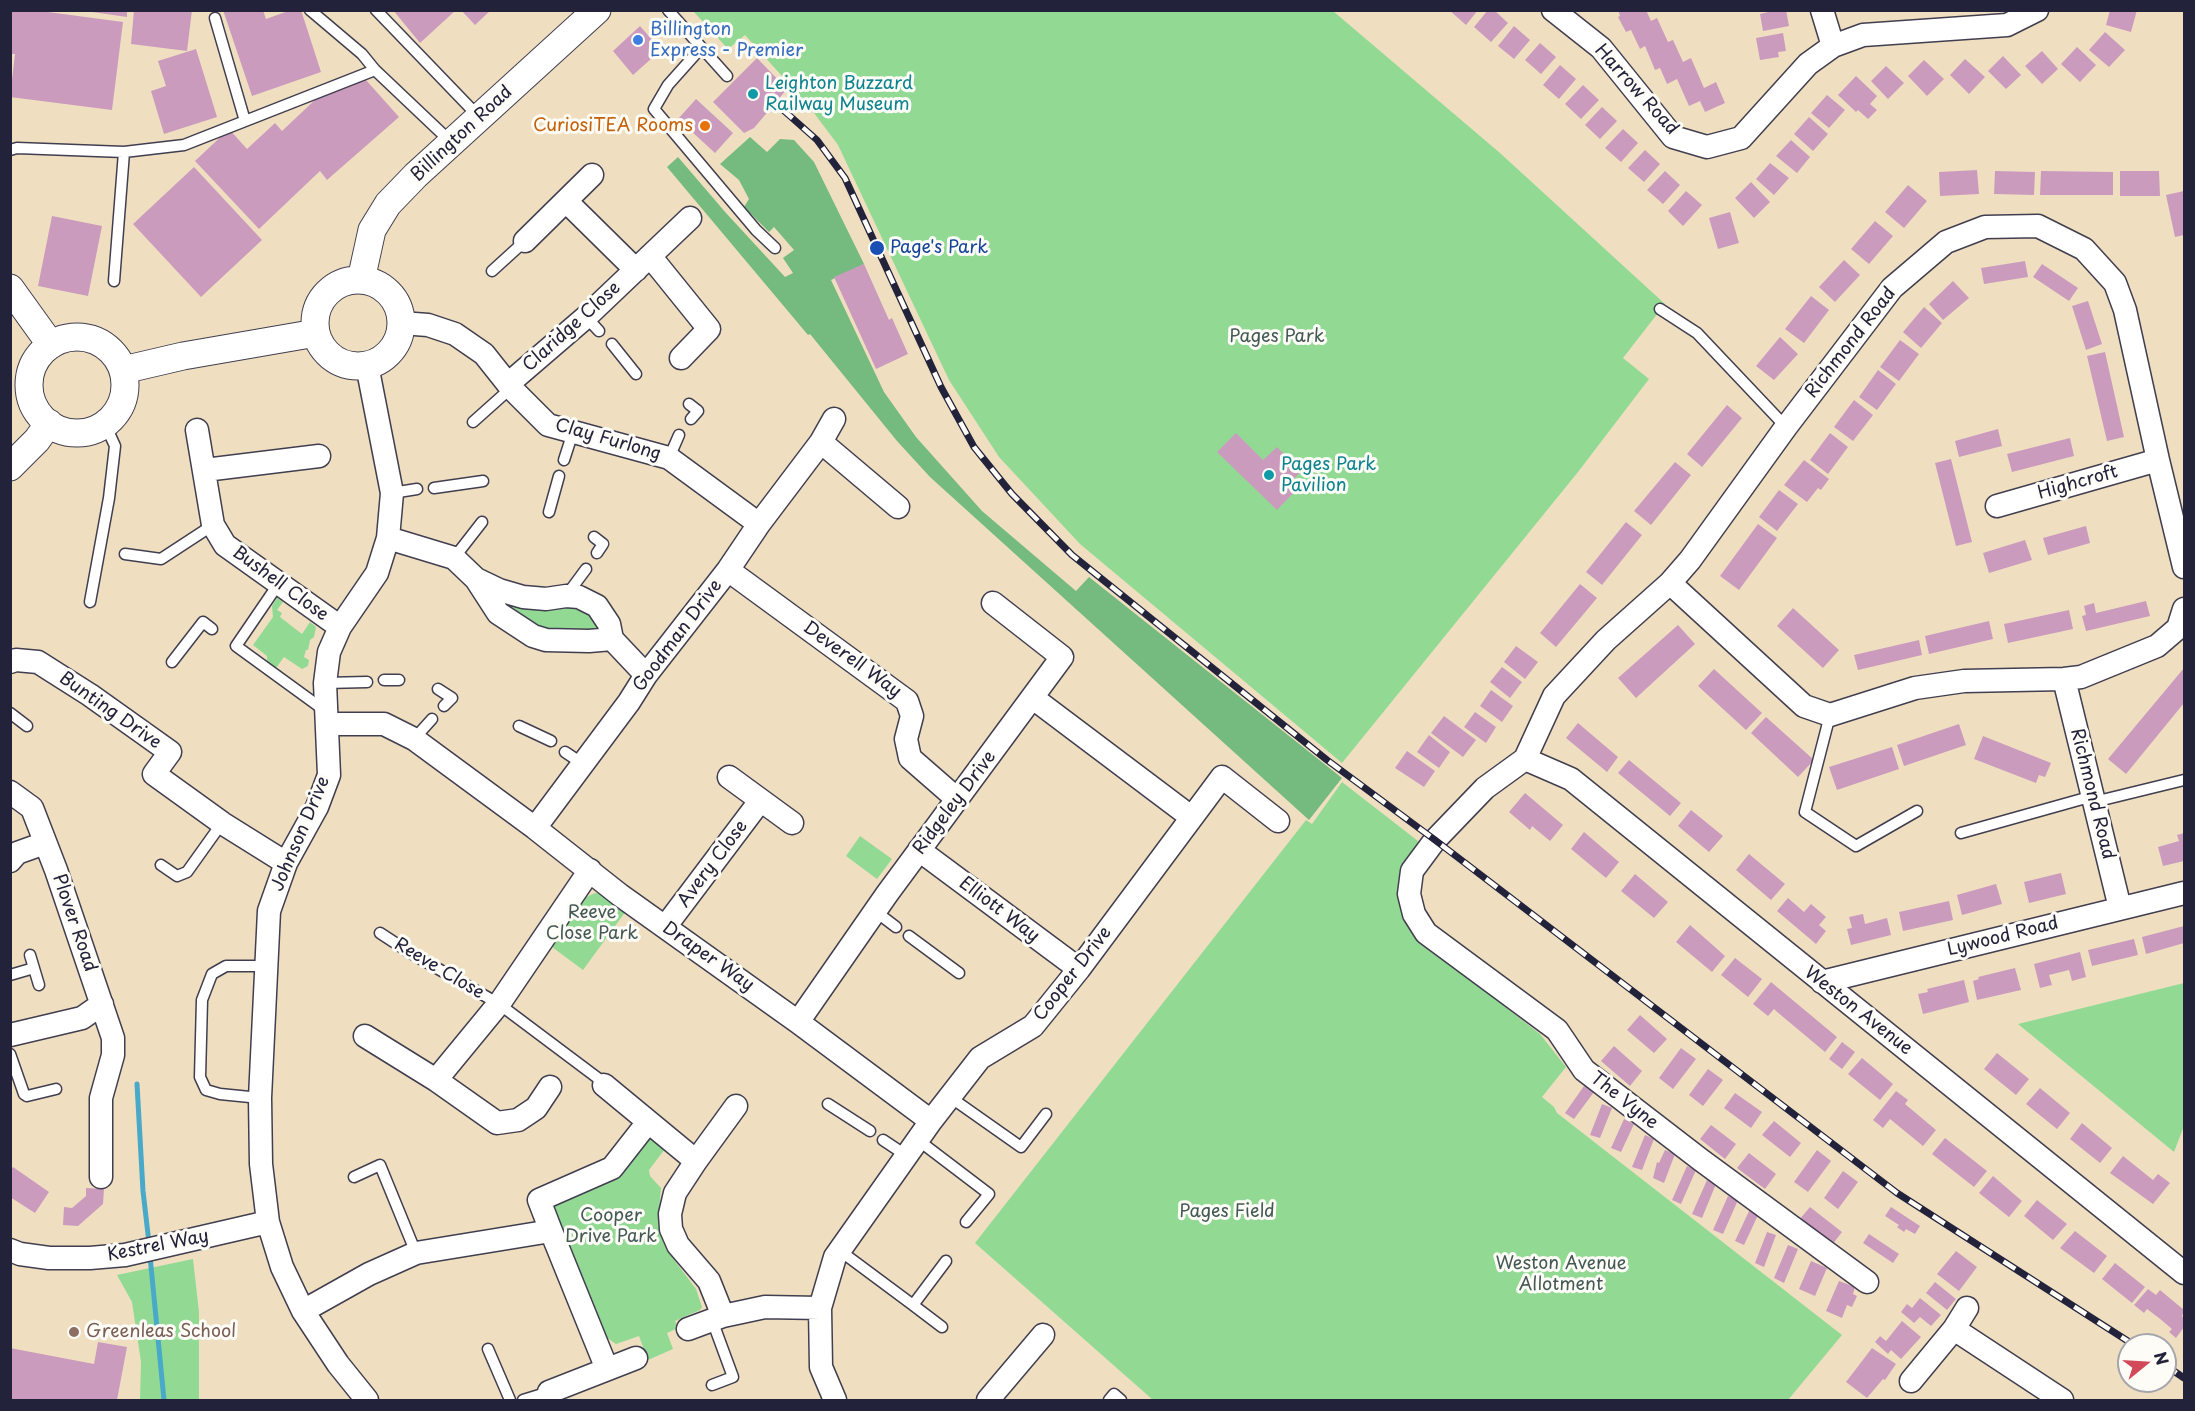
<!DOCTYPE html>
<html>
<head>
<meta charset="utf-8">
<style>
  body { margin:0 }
  #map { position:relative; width:2195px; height:1411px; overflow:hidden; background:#efdfc0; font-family:"Playpen Sans",sans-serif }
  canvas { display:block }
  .frame { position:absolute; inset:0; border:12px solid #22223b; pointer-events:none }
  .north { position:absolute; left:2117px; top:1333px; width:60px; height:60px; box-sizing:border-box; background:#fdfcf7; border:2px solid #a5a5ac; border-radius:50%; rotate:72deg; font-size:16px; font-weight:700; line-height:24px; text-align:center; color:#22223b }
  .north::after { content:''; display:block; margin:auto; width:21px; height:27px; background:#d1495b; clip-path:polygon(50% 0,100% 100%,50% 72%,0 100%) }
</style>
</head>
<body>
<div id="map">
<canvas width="2195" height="1411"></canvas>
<div class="frame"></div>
<div class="north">N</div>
</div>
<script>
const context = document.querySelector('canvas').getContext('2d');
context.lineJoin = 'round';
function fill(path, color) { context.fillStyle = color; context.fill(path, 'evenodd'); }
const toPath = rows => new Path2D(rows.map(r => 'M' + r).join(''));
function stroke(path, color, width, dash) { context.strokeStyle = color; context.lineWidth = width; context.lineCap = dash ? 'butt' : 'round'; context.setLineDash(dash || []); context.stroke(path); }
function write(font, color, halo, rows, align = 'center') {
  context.font = font + ' "Playpen Sans",sans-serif'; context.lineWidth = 6; context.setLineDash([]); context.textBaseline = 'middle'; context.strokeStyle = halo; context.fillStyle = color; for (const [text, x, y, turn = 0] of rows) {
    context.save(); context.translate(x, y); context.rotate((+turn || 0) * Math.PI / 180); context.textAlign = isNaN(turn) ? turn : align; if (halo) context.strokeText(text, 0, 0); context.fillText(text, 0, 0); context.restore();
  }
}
fill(toPath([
  [693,11,1333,11,1500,153,1665,304,1623,358,1649,379,1578,472,1342,763,1080,544,999,457,949,380,838,145,808,105,745,35,728,49],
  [277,598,283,602,277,610,282,613,280,617,302,634,310,622,316,627,314,637,310,640,308,650,306,650,304,657,309,660,308,666,302,669,284,657,276,668,271,667,267,664,267,656,253,645,273,617,272,606],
  [497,600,541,609,582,606,600,622,597,633,544,631],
  [1342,782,1418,841,1399,890,1421,942,1540,1034,1566,1067,1542,1097,1554,1107,1557,1113,1842,1335,1788,1400,1153,1400,975,1243,1306,820,1312,824],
  [860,836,892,859,877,879,846,856],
  [595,893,601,894,626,911,583,970,552,947,586,897],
  [2184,983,2184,1126,2174,1152,2018,1024],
  [644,1134,665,1149,649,1170,650,1176,661,1188,658,1223,661,1237,666,1249,696,1289,702,1307,700,1310,675,1321,678,1328,667,1333,673,1349,648,1360,639,1336,616,1344,606,1337,551,1203],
  [193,1259,199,1312,199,1400,140,1400,141,1362,132,1302,117,1275]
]), '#92da94');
fill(toPath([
  [750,137,767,152,780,139,794,140,814,162,864,264,831,280,884,392,916,437,982,511,1076,591,1089,577,1342,778,1309,820,930,477,897,441,810,334,808,335,667,167,678,157,726,213,785,277,793,273,783,258,794,250,774,227,769,232,744,207,749,199,739,180,720,164]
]), '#75ba7e');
stroke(toPath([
  [137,1084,143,1191,149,1243],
  [150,1256,164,1400]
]), '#49a9c8', 5);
fill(toPath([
  [10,10,33,10,123,22,112,110,10,97,15,54,10,54],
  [78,10,127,10,127,17],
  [134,10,192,10,187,51,131,44],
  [223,10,263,10,266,19,291,10,301,10,321,72,252,96],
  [393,10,456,10,420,43],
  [461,10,491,10,475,25],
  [1449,10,1478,10,1466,25],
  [1488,10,1494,10,1508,23,1491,42,1474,27],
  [1618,10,1646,10,1651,21,1657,18,1668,42,1673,40,1683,62,1691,58,1704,88,1716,82,1725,103,1705,112,1700,101,1689,106,1677,79,1667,84,1660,68,1655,70,1645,46,1640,49,1631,30,1626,32,1618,17,1620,16],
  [1777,10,1786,10,1789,26,1763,31,1760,14],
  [2110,10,2137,10,2131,32,2106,25],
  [640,26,661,50,633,75,613,51],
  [1514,26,1530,40,1514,59,1498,46],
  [2105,32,2125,50,2109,67,2089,50],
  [1783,33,1786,51,1778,52,1779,57,1760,60,1756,38],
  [1540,43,1556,57,1541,74,1525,60],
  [2077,47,2096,65,2080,82,2061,64],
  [196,49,217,117,164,134,151,91,166,86,158,61],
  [2042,51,2058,69,2042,84,2025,66],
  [2003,56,2021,75,2006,89,1988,71],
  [757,58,787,89,754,128,744,133,713,102],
  [1965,59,1985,77,1969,94,1950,75],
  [1924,60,1944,79,1927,96,1908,76],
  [1560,65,1576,79,1559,99,1543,85],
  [1886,66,1904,83,1888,99,1871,81],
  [1856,76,1877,96,1870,104,1877,110,1868,119,1858,110,1856,112,1838,95],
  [366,80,399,117,327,180,320,171,259,229,195,161,229,129,247,149,275,123,282,131,318,97],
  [1583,85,1599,100,1581,119,1565,104],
  [1827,95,1845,110,1829,128,1811,113],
  [696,99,733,133,715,153,678,119],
  [1602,107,1617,121,1600,139,1585,125],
  [1809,117,1828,134,1813,151,1794,134],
  [1623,129,1638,143,1621,162,1605,148],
  [1791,140,1810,157,1797,173,1776,156],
  [1645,150,1660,164,1644,182,1628,168],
  [1770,163,1789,178,1774,195,1756,179],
  [194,167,262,240,201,297,133,224],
  [1977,170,1979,194,1940,196,1939,172],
  [1665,171,1680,185,1663,204,1647,190],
  [1995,171,2035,172,2034,195,1994,194],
  [2041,171,2113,172,2113,195,2040,195],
  [2120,171,2159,171,2160,196,2120,196],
  [1751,182,1770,202,1754,218,1735,198],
  [1908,185,1927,201,1904,228,1885,212],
  [1686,191,1702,205,1683,226,1668,211],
  [2184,191,2184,235,2175,237,2166,195],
  [1730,212,1739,243,1718,249,1709,218],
  [52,216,102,226,88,296,38,286],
  [1875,221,1893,236,1869,264,1851,249],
  [1844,260,1860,275,1835,302,1819,287],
  [2025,261,2028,277,1984,284,1981,268],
  [864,264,889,320,892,318,908,354,876,369,834,277],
  [2042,264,2078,288,2069,301,2033,277],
  [1953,281,1969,298,1943,320,1929,304],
  [1811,296,1829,310,1804,343,1785,329],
  [2088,301,2102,344,2086,350,2072,306],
  [1924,307,1942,323,1921,348,1903,332],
  [1780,337,1798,354,1774,380,1756,366],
  [1900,340,1919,354,1899,381,1880,367],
  [2105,352,2124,437,2107,441,2087,356],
  [1878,370,1896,384,1877,410,1859,397],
  [1854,400,1873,415,1853,441,1834,427],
  [1727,405,1742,418,1702,467,1687,454],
  [1998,429,2002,446,1959,457,1955,441],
  [1236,433,1263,460,1277,447,1301,471,1294,479,1301,485,1277,510,1217,452],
  [1830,433,1848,447,1828,474,1810,460],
  [2070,438,2074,456,2012,472,2007,454],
  [1951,459,1972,542,1956,546,1935,463],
  [1804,460,1829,479,1821,490,1818,488,1807,502,1784,485],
  [1675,462,1691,475,1651,525,1634,511],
  [1779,490,1798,504,1777,531,1759,517],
  [1626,522,1642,535,1602,585,1586,572],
  [1758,524,1777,538,1739,590,1720,576],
  [2086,526,2090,543,2048,555,2043,538],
  [2025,540,2032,560,1989,573,1983,553],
  [1580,584,1597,598,1556,647,1540,633],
  [2146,601,2150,616,2086,631,2082,616,2086,615,2084,606,2094,603,2096,613],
  [1793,608,1839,650,1823,668,1777,626],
  [2069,610,2073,629,2008,643,2004,624],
  [1989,621,1993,639,1929,654,1925,636],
  [1678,625,1695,644,1636,698,1618,678],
  [1919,640,1922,655,1858,670,1854,655],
  [1516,646,1538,662,1525,679,1504,662],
  [1502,667,1522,682,1510,698,1490,682],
  [2184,668,2184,703,2126,774,2108,759],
  [1714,669,1762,713,1746,730,1698,686],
  [1491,690,1513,706,1502,722,1480,706],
  [1475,712,1496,727,1486,743,1464,727],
  [1444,716,1476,740,1463,757,1431,733],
  [1766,717,1814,760,1798,777,1751,733],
  [1578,723,1618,757,1607,772,1566,738],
  [1959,724,1966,745,1904,766,1897,745],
  [1429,735,1450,752,1439,768,1417,752],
  [1983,736,2051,763,2045,777,2039,775,2036,783,1974,759],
  [1892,747,1899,769,1837,790,1829,767],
  [1407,751,1435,771,1424,787,1395,768],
  [1629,760,1681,803,1670,816,1618,773],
  [1525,793,1563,825,1550,841,1532,826,1530,830,1509,812],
  [1691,810,1723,836,1709,852,1678,826],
  [1584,832,1619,862,1606,878,1571,849],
  [2184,833,2184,861,2163,866,2158,847,2179,841,2177,835],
  [1749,854,1785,884,1771,900,1736,870],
  [2061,873,2066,894,2029,903,2024,882],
  [1635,874,1668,902,1654,918,1621,891],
  [1996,884,2002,904,1962,915,1957,895],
  [1788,898,1804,912,1811,904,1826,917,1819,925,1826,931,1816,944,1777,911],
  [1949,901,1953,920,1903,931,1899,912],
  [1863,914,1865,924,1887,918,1891,935,1851,945,1847,929,1852,928,1849,917],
  [1690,925,1725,956,1712,972,1676,942],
  [2184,926,2184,943,2146,954,2142,937],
  [2134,939,2138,955,2092,966,2088,950],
  [2080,952,2086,977,2072,981,2069,970,2049,975,2052,985,2040,988,2034,964],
  [1735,958,1762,979,1748,997,1721,975],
  [2015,968,2021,990,1977,1000,1973,981,1979,979,1978,977],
  [1964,980,1969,1002,1923,1014,1918,994,1928,992,1927,989],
  [1771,982,1837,1037,1825,1052,1776,1011,1774,1009,1768,1016,1753,1004],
  [1640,1015,1667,1039,1654,1053,1627,1030],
  [1842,1042,1855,1052,1842,1069,1829,1059],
  [1614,1046,1642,1071,1630,1086,1601,1061],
  [1681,1048,1696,1059,1673,1089,1659,1078],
  [1997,1053,2029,1079,2016,1095,1984,1069],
  [1862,1058,1893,1084,1880,1100,1848,1074],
  [1708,1069,1723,1080,1703,1106,1689,1095],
  [1584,1086,1594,1092,1574,1119,1565,1113],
  [2040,1088,2070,1113,2057,1129,2026,1104],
  [1896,1091,1908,1100,1905,1104,1936,1130,1923,1146,1890,1119,1883,1128,1873,1120],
  [1735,1093,1762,1112,1751,1128,1724,1108],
  [1602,1104,1612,1108,1600,1138,1590,1135],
  [1624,1119,1634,1124,1621,1152,1611,1148],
  [1774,1121,1801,1143,1790,1157,1762,1135],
  [2082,1123,2112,1148,2100,1163,2070,1139],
  [1711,1125,1736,1144,1725,1159,1700,1139],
  [1645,1135,1654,1139,1642,1170,1632,1167],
  [1945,1138,1987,1171,1974,1187,1932,1154],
  [1665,1150,1675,1154,1664,1183,1653,1178,1657,1162,1659,1163],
  [1817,1150,1831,1161,1808,1192,1794,1182],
  [1749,1153,1776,1174,1765,1189,1737,1168],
  [2123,1156,2153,1180,2158,1174,2170,1183,2153,1204,2110,1173],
  [1687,1166,1696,1170,1681,1204,1672,1200],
  [13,1167,49,1192,35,1213,10,1197,10,1171],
  [1843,1171,1858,1182,1838,1209,1824,1198],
  [1993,1176,2022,1201,2009,1217,1979,1193],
  [1707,1180,1716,1184,1702,1218,1692,1214],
  [86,1188,104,1189,103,1204,78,1226,63,1225,64,1207,72,1208,86,1196],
  [1728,1196,1738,1200,1723,1234,1713,1230],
  [2037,1200,2067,1224,2053,1240,2024,1216],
  [1810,1207,1842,1232,1832,1245,1799,1220],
  [1891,1207,1920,1226,1915,1234,1906,1229,1904,1232,1897,1227,1899,1225,1885,1216],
  [1750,1209,1759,1213,1744,1245,1735,1241],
  [2075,1231,2107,1256,2094,1273,2060,1248],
  [1767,1232,1776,1235,1764,1267,1755,1263],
  [1869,1234,1899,1254,1893,1263,1863,1243],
  [1788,1245,1798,1249,1784,1283,1774,1278],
  [1956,1251,1977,1267,1959,1291,1937,1274],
  [1811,1261,1827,1268,1815,1296,1799,1289],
  [2115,1263,2145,1287,2132,1303,2102,1279],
  [1839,1281,1855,1287,1853,1294,1857,1296,1852,1307,1847,1305,1842,1318,1826,1311],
  [1935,1282,1956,1299,1947,1310,1926,1293],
  [2148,1289,2156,1295,2160,1290,2184,1310,2182,1316,2184,1318,2184,1327,2176,1338,2169,1332,2172,1329,2159,1318,2147,1309,2144,1313,2134,1305],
  [1920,1298,1941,1315,1931,1326,1920,1317,1914,1323,1901,1312,1907,1304,1912,1308],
  [1902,1321,1921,1337,1901,1359,1891,1350,1888,1354,1875,1342,1880,1336,1886,1341],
  [98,1342,127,1347,117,1400,10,1400,10,1348,94,1364],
  [1872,1348,1896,1364,1885,1380,1883,1379,1867,1398,1846,1382]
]), '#cb9bbe');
const service = toPath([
  [310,10,362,54,375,70],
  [376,10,479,117],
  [668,10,727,76],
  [215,18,245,121],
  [701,48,668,85,654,109,756,230,775,248],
  [10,150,17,148,124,152,184,145,375,70,452,143],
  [492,271,525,241],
  [114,281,124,152],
  [1660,309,1697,333,1786,427],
  [586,317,599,331],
  [612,344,636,374],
  [689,404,698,411,691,419],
  [473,422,511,388],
  [669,458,679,435],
  [564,460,573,432],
  [434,488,483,481],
  [392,493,417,489],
  [549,512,559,476],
  [594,537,603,544,597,553],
  [125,554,161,559,213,525],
  [454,558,482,522],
  [279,583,236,646,324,710],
  [566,596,586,569],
  [90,602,109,498,115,446,105,424],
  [172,662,203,622,212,629],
  [384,680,399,680],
  [325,683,367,682],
  [438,689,452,698,444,706],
  [10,713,27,726],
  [1830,715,1805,812,1856,846,1917,811],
  [519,726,551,741],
  [414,739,432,719],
  [565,752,583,764],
  [2094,802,2184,780],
  [1961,833,2093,796],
  [161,865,177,876,187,872,222,823],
  [875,911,896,927],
  [380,933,409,952,499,1004,599,1079],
  [909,936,959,973],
  [30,955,39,985],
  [10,975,34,968],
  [10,1054,24,1094,27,1096,56,1089],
  [950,1097,1021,1147,1046,1114],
  [260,1098,220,1094,206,1090,200,1077,202,1000,212,974,226,966,265,966],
  [828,1104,870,1131],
  [883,1140,907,1156],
  [918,1140,989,1194,966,1222],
  [354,1177,380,1165,416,1253],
  [839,1250,913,1305,946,1261],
  [913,1305,942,1327],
  [488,1349,510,1400],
  [712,1385,733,1377,712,1320],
  [523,1400,549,1392],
  [1109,1400,1114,1394,1121,1400]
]);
const minor = toPath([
  [1553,10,1601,48,1673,137,1707,147,1741,138,1808,64,1833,46,1863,35,2007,25,2037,10],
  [1822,10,1833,46],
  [566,201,636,270],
  [525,241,592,175],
  [650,256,709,329,681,358],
  [401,323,428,325,455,334,484,354,511,388,548,425,669,458,759,524],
  [508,384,586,317,690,218],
  [197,430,213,525,225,545,340,627],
  [821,442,898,507],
  [205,470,319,456],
  [1997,506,2158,460],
  [388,538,454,558,476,579,498,613,533,636,546,640,589,641,612,639],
  [728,570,907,701,912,716,906,739,910,758,957,799],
  [476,579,499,590,523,597,546,599,566,596,579,597,597,606,609,624,612,639,646,675],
  [1670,583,1804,706,1830,715,1915,688,1964,681,2064,679,2081,677,2157,646,2178,628,2184,609],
  [10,662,16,660,38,662,90,695,170,752,154,774,222,823,286,863],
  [2064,679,2120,908],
  [1033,698,1191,817],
  [327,724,384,724,414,739,535,828,620,895,798,1022,931,1121],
  [1525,759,1571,779,2184,1273],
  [729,777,792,823],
  [10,792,32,808,56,870,113,1038,113,1055,101,1098,101,1177],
  [535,828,629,702,646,675,728,570,759,524,821,442,834,419],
  [919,850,1079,969],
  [10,861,17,853,45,843],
  [665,927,760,801],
  [1822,982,2184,893],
  [798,1022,887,894,1062,657,993,603],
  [10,1035,82,1018,102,1004],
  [365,1036,436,1080,497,1123,518,1120,536,1108,550,1087],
  [436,1080,501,1001,590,870],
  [604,1085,696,1161,675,1193,670,1214,671,1229,678,1245,709,1281,723,1316],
  [696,1161,736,1106],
  [551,1231,539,1200,612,1168,648,1122],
  [10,1250,20,1254,49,1258,90,1258,125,1255,268,1222],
  [1867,1282,1701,1160,1584,1070,1557,1030,1426,933,1414,914,1409,894,1412,871,1435,840,1485,788,1525,759,1554,696,1606,640,1670,583,1690,560,1786,427,1892,288,1946,242,1985,227,2038,226,2084,249,2115,283,2125,310,2158,460,2184,567],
  [303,1311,369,1274,416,1253,551,1231,607,1369],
  [688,1329,723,1316,765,1307,820,1308],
  [1954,1329,1967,1308],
  [1911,1381,1954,1329,2062,1400],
  [549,1392,636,1358],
  [367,1400,338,1364,303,1311,282,1267,268,1222,261,1164,260,1098,269,911,286,863,317,807,329,775,325,683,329,652,340,627,377,573,388,538,392,493,367,365],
  [835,1400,821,1367,820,1308,835,1257,931,1121,980,1058,1033,1026,1079,969,1222,777,1278,821],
  [988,1400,1043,1335]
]);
const tertiary = toPath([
  '315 323a43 43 0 1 1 86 0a43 43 0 1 1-86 0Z',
  [361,280,372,230,388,204,416,175,597,10],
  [10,288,51,345],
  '29 385a48 48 0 1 1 96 0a48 48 0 1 1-96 0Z',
  [123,370,183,356,316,333],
  [10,467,37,440,49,423]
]);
stroke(service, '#413e4f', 13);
stroke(minor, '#413e4f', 25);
stroke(tertiary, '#413e4f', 29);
stroke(service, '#fff', 10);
stroke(minor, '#fff', 22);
stroke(tertiary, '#fff', 27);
const rail = toPath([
  [782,109,817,140,845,178,941,387,974,447,1012,494,1072,555,1327,760,1435,840,1897,1193,2134,1345],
  [2165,1365,2184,1378]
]);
stroke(rail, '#22223b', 7);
stroke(rail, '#fdfcf7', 4.5, [14]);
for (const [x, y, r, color] of [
  [638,40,6,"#3f7fe0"],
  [753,94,6,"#0f9aa8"],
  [705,126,6,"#e8710a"],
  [877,248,8,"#1a4fb4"],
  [1269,475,6,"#0f9aa8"],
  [74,1332,6,"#8d6e63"]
]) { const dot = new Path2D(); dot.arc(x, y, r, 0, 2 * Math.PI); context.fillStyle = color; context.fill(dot); stroke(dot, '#fdfcf7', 2); }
write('18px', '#366cbe', '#fdfcf7', [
  ["Billington",650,30],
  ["Express - Premier",650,51]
], 'left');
write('18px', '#0d838f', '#fdfcf7', [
  ["Leighton Buzzard",765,84],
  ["Railway Museum",765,105],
  ["Pages Park",1281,465],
  ["Pavilion",1281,486]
], 'left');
write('18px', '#22223b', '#fdfcf7', [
  ["Harrow Road",1636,90,48],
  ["Billington Road",462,134,-43],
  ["Claridge Close",572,327,-42],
  ["Richmond Road",1851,343,-52],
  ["Clay Furlong",608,440,16],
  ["Highcroft",2078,483,-16],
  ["Bushell Close",280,584,36],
  ["Goodman Drive",678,636,-53],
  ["Deverell Way",852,660,36],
  ["Bunting Drive",110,711,35],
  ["Richmond Road",2092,794,76],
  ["Ridgeley Drive",955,803,-53],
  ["Johnson Drive",301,834,-67],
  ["Avery Close",713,864,-53],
  ["Elliott Way",999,910,37],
  ["Plover Road",74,923,71],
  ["Lywood Road",2003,937,-14],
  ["Draper Way",708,957,35],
  ["Reeve Close",439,969,31],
  ["Cooper Drive",1073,974,-52],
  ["Weston Avenue",1858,1011,38],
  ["The Vyne",1624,1101,38],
  ["Kestrel Way",158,1246,-11]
]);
write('18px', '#c56008', '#fdfcf7', [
  ["CuriosiTEA Rooms",693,126]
], 'right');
write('18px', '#164399', '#fdfcf7', [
  ["Page's Park",890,248]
], 'left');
write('18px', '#445956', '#fdfcf7', [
  ["Pages Park",1277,337],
  ["Reeve",592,913],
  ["Close Park",592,934],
  ["Pages Field",1227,1212],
  ["Cooper",611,1216],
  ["Drive Park",611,1237],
  ["Weston Avenue",1561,1264],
  ["Allotment",1561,1285]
]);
write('18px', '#785e54', '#fdfcf7', [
  ["Greenleas School",86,1332]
], 'left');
</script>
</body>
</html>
